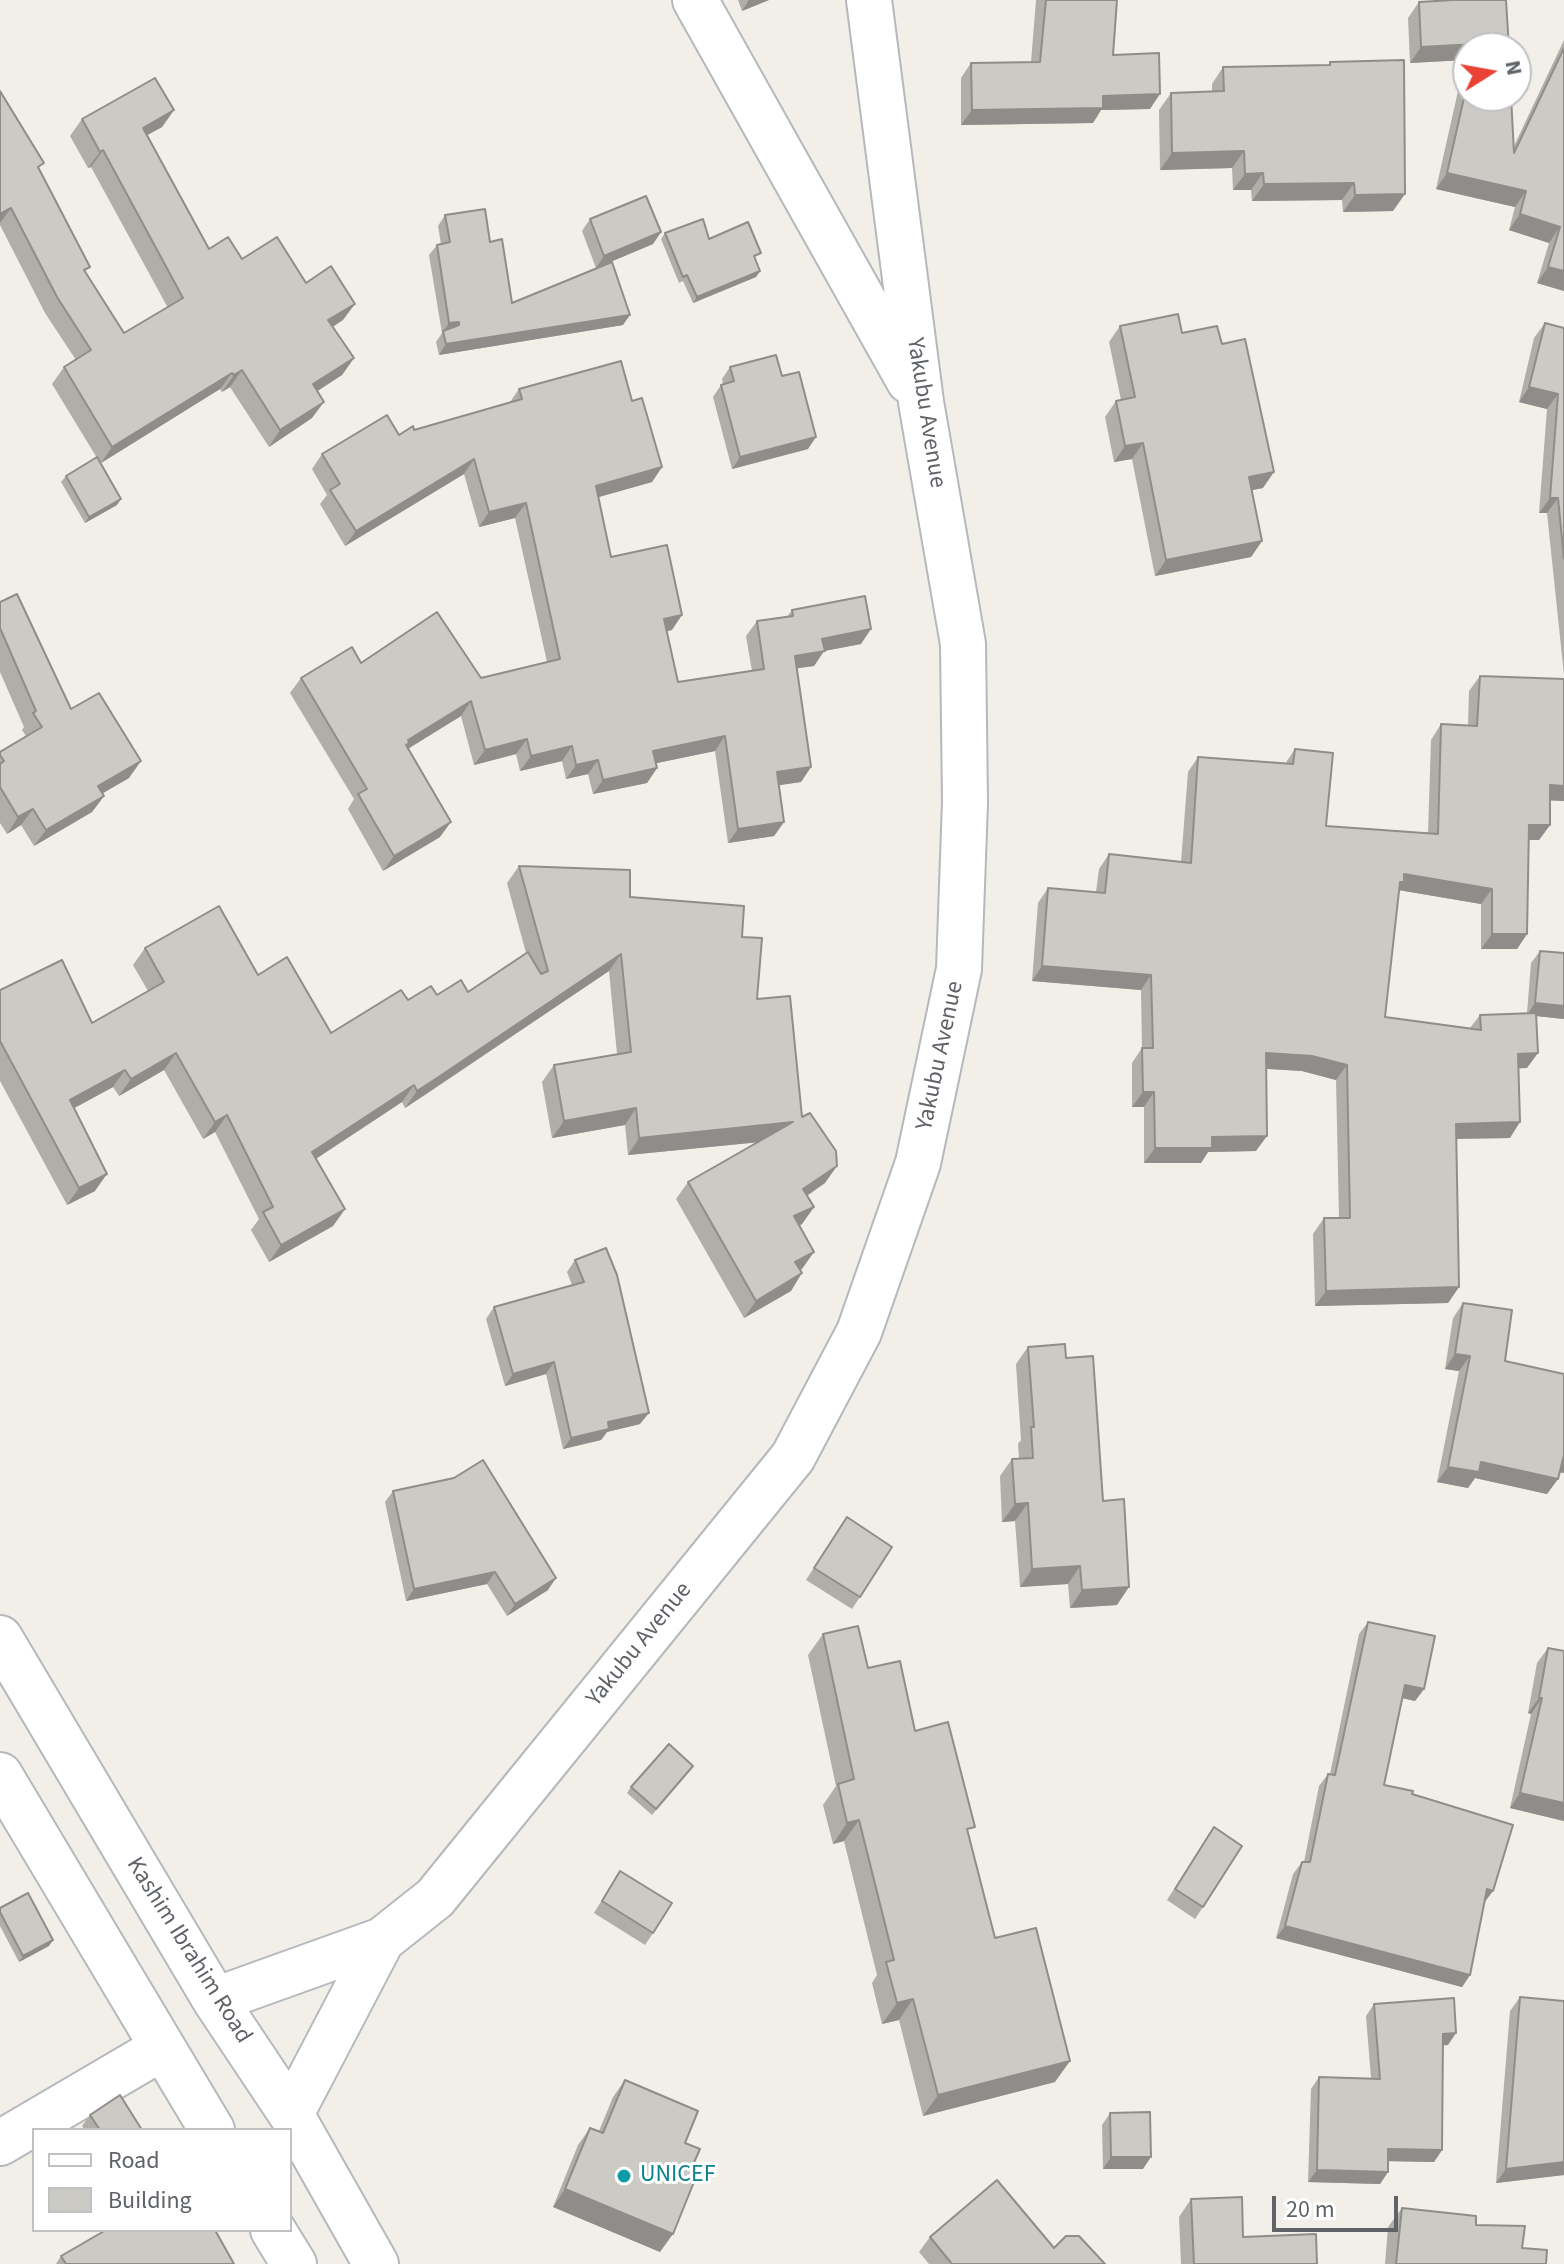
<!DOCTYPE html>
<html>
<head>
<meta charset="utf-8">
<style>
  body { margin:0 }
  #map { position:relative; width:1564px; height:2264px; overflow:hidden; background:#f1efe8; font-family:"Source Sans 3",sans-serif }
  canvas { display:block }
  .legend { position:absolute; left:32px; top:2128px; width:260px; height:104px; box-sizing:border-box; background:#fff; border:2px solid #bfc1c3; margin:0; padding:10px 14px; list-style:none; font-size:24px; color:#5f6368 }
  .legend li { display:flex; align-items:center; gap:16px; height:40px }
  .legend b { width:40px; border:2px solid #bfc1c3 }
  .north { position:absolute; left:1452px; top:32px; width:80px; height:80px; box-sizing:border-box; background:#fff; border:2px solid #bfc1c3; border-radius:50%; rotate:79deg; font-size:22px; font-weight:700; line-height:32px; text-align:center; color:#5f6368 }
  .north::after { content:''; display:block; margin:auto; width:28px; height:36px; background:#ea4335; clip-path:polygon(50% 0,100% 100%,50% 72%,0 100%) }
  .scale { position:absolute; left:1272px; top:2196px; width:126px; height:36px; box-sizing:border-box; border:4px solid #5f6368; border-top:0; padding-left:10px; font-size:24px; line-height:28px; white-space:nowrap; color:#5f6368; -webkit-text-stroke:6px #fff; paint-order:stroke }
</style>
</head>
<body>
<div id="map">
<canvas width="1564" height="2264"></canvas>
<ul class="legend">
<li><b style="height:10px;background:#fff"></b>Road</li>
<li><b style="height:22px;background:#cccac5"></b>Building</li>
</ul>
<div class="north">N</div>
<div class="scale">20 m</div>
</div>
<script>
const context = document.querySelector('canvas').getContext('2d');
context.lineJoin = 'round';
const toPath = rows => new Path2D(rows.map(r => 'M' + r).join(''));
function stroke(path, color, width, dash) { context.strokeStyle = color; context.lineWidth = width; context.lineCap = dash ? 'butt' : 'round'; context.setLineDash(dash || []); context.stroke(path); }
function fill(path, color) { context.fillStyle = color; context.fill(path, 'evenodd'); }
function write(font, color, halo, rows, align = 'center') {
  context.font = font + ' "Source Sans 3",sans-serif'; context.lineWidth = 6; context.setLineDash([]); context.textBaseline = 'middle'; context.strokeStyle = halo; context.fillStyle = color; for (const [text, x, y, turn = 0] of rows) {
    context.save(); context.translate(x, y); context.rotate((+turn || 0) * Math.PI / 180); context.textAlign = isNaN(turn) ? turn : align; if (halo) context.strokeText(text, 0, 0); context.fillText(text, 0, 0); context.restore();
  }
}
const minor = toPath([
  [695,0,909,381],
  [0,1638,215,2000,291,2114,376,2264],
  [0,1775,212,2130],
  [215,2000,382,1940,435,1898,793,1457,859,1332,918,1163,959,969,965,802,963,644,921,402,869,0],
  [291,2114,382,1940],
  [0,2143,162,2048],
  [273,2230,294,2264]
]);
stroke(minor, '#b5b8bc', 48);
stroke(minor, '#fff', 44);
fill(toPath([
  [738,0,769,0,742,11],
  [1036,0,1117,0,1113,55,1150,109,1101,110,1093,123,961,125,961,78,971,63,1031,62],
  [1419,2,1509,48,1468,48,1468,96,1514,146,1564,40,1564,291,1537,283,1549,243,1509,230,1515,207,1436,189,1465,60,1410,63,1408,18],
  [1330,62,1393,211,1343,212,1342,200,1252,201,1251,190,1233,190,1232,168,1160,170,1159,110,1171,93,1212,92,1212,84,1223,67,1328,65],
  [0,91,39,170,86,273,124,333,168,308,91,167,88,168,70,136,82,119,174,110,162,127,147,135,209,249,242,259,306,283,343,320,333,327,354,358,342,375,317,391,312,418,269,447,230,387,222,392,220,389,101,463,117,505,85,523,61,482,66,476,97,458,52,384,64,367,76,360,45,313,0,225],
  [445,215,490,242,512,303,623,325,439,355,436,342,442,333,429,255,437,245,441,244,438,226],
  [590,219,661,232,653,244,596,268,582,231],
  [665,233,709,239,756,260,760,271,756,277,693,303,683,281,679,283,661,239],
  [1545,323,1564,328,1564,675,1547,513,1539,513,1547,409,1519,402,1534,338],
  [1120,326,1182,333,1222,344,1263,488,1252,490,1262,541,1251,557,1155,576,1132,459,1114,462,1105,417,1116,401,1121,400,1109,342],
  [730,367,782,376,808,449,732,469,713,397,721,385,723,384,722,379],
  [519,389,632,401,662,467,652,482,598,497,611,557,672,630,667,631,678,682,752,671,746,636,757,621,787,617,792,610,861,644,824,651,814,666,797,668,811,767,801,782,779,785,784,822,774,836,728,843,715,751,656,763,657,768,647,783,593,794,588,774,566,779,562,761,520,771,516,754,474,765,461,716,408,748,440,837,383,871,348,809,354,799,290,693,301,678,361,663,481,678,547,662,515,518,479,527,464,474,345,546,320,504,327,495,312,469,322,454,399,435,510,402],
  [0,602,71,709,129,778,102,793,104,796,92,812,34,846,21,825,7,834,0,823,0,752,26,736,22,730,24,727,0,672],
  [1480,676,1564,679,1564,801,1550,800,1550,825,1539,840,1528,840,1527,934,1517,949,1481,949,1481,904,1399,890,1385,1017,1470,1028,1480,1015,1527,1013,1531,963,1540,951,1564,953,1564,1019,1536,1016,1527,1068,1518,1068,1510,1138,1456,1139,1459,1287,1448,1303,1315,1306,1313,1234,1324,1218,1339,1218,1336,1080,1302,1071,1266,1069,1256,1151,1208,1152,1201,1163,1144,1163,1144,1107,1132,1107,1132,1063,1142,1048,1141,990,1032,981,1038,903,1048,888,1096,892,1099,869,1109,854,1181,862,1188,772,1198,757,1285,764,1295,749,1326,826,1428,833,1431,740,1441,724,1468,726,1469,691],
  [519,866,630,897,742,937,757,999,802,1117,825,1183,807,1196,814,1207,802,1224,799,1226,802,1269,800,1270,791,1291,744,1318,676,1199,688,1182,759,1142,628,1155,625,1125,552,1138,542,1082,554,1065,617,1054,609,971,425,1095,405,1108,402,1102,316,1159,345,1209,333,1226,269,1262,251,1230,259,1219,215,1132,203,1139,164,1070,119,1096,113,1087,74,1108,95,1191,67,1205,0,1081,0,990,92,1023,148,991,133,965,145,948,258,975,331,1033,408,1000,437,995,468,992,526,953,507,883],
  [575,1260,640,1424,607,1432,601,1440,563,1449,546,1374,505,1386,486,1319,494,1307,572,1285,567,1272],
  [1463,1303,1505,1361,1564,1374,1564,1473,1559,1472,1558,1479,1547,1494,1475,1478,1468,1488,1437,1482,1459,1371,1445,1369,1453,1318],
  [1028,1347,1066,1358,1103,1501,1117,1605,1070,1608,1068,1584,1020,1587,1015,1521,1002,1522,1000,1476,1012,1459,1019,1458,1018,1444,1021,1440,1016,1364],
  [393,1491,548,1590,507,1616,487,1584,406,1601,385,1502],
  [847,1517,860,1597,852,1609,806,1580],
  [1368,1622,1424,1689,1415,1701,1403,1698,1384,1785,1412,1794,1484,1903,1470,1975,1462,1987,1276,1938,1293,1874,1302,1862,1304,1862,1319,1786,1328,1774,1330,1774,1359,1634],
  [823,1634,868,1668,915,1731,969,1836,995,1938,1055,2082,923,2116,899,2020,882,2024,872,1983,877,1975,844,1841,833,1844,823,1805,836,1786,808,1655],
  [1548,1648,1564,1821,1510,1808,1531,1714,1528,1713,1537,1663],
  [693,1766,652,1815,627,1793,631,1787],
  [1214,1827,1203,1907,1195,1919,1167,1900],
  [620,1871,653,1933,645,1945,594,1913],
  [0,1908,49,1946,19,1962,0,1926],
  [1520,1997,1564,2001,1564,2175,1496,2183,1510,2011],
  [1374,2004,1448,2045,1443,2045,1442,2150,1434,2162,1388,2161,1388,2172,1380,2184,1308,2182,1311,2089,1319,2077,1371,2078,1366,2016],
  [625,2080,685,2143,691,2169,660,2252,553,2207,578,2145,590,2128,599,2131,613,2097],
  [1110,2113,1143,2169,1103,2169,1102,2125],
  [90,2115,142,2130,85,2130,82,2126],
  [1191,2199,1243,2237,1317,2264,1181,2264,1179,2217],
  [1402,2208,1476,2225,1522,2248,1546,2264,1385,2264,1388,2227],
  [930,2237,1054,2248,1105,2264,929,2264,919,2252],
  [61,2256,234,2264,56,2264]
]), '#afaea9');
fill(toPath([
  [749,0,769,0,742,11],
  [1476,44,1474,48,1468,48,1468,56,1465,60,1410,63,1421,47],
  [1160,94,1150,109,1101,110,1093,123,961,125,972,110,1103,96],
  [174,110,162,127,131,144,143,128],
  [103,150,91,167,88,168,100,152],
  [1244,151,1232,168,1160,170,1172,153],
  [1263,173,1251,190,1233,190,1245,174],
  [1447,173,1526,191,1515,207,1436,189],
  [1354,183,1342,200,1252,201,1264,184],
  [1405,194,1393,211,1343,212,1355,195],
  [11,208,0,223,0,214],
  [1520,214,1560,227,1549,243,1509,230],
  [661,232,653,244,596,268,604,256],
  [1548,267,1564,271,1564,291,1537,283],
  [760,271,756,277,693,303,697,297],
  [355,304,343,320,317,336,328,320],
  [630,315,623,325,439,355,446,344],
  [459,322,451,333,442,334,449,323],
  [354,358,342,375,302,401,313,384],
  [242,370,230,387,222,392,234,375],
  [232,373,220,389,101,463,112,447],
  [1529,387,1558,394,1547,409,1519,402],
  [324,402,312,418,269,447,280,430],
  [816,437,808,449,732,469,740,457],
  [1143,443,1132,459,1114,462,1125,446],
  [474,459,464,474,345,546,356,531],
  [662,467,652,482,585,501,596,486],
  [1274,472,1263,488,1238,493,1249,477],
  [1550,498,1558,498,1547,513,1539,513],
  [121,499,117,505,85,523,89,517],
  [526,503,515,518,479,527,489,512],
  [1262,541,1251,557,1155,576,1166,560],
  [682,615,672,630,654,634,664,619],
  [871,629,861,644,824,651,814,666,785,670,795,656,822,639],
  [471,701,461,716,403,752,408,740],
  [725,736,715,751,643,766,653,751],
  [527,739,516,754,474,765,485,750],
  [572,746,562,761,520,771,531,756],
  [598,760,588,774,566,779,576,765],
  [141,761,129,778,86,803,98,786],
  [811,767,801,782,767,787,777,772],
  [657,768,647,783,593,794,603,780],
  [1550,785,1564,786,1564,801,1539,800],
  [104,796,92,812,34,846,46,830],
  [33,809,21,825,7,834,18,817],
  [451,822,440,837,383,871,394,856],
  [784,822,774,836,728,843,738,829],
  [1529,825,1550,825,1539,840,1518,840],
  [1404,874,1492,889,1481,904,1398,890,1389,897],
  [1492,934,1527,934,1517,949,1481,949],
  [621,954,609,971,405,1108,417,1091],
  [1042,966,1151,975,1141,990,1032,981],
  [1535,1003,1564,1006,1564,1019,1527,1015],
  [176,1053,164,1070,119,1096,131,1079],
  [1266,1053,1312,1056,1347,1065,1336,1080,1302,1071,1255,1068],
  [1538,1053,1527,1068,1507,1069,1518,1054],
  [125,1070,113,1087,58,1117,70,1100],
  [414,1085,402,1102,300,1169,312,1152],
  [1143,1092,1154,1092,1144,1107,1132,1107],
  [636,1108,625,1125,552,1138,564,1121],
  [227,1115,215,1132,203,1139,215,1122],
  [793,1122,781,1140,628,1155,639,1138],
  [1520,1122,1510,1138,1445,1139,1456,1124],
  [1267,1136,1256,1151,1208,1152,1201,1163,1144,1163,1155,1148,1212,1137],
  [837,1166,825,1183,791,1206,803,1189],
  [107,1174,95,1191,67,1205,79,1188],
  [814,1207,802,1224,782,1233,794,1216],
  [345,1209,333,1226,269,1262,281,1245],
  [814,1252,802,1269,783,1279,795,1262],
  [802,1273,791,1291,744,1318,756,1301],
  [1459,1287,1448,1303,1315,1306,1326,1291],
  [1455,1354,1470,1356,1459,1371,1445,1369],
  [554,1362,546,1374,505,1386,513,1374],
  [649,1413,640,1424,607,1432,601,1440,563,1449,571,1438,608,1422],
  [1564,1455,1564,1473,1552,1471],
  [1481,1462,1558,1479,1547,1494,1475,1478,1468,1488,1437,1482,1448,1467],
  [1028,1503,1015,1521,1002,1522,1015,1504],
  [1080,1566,1068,1584,1020,1587,1032,1569],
  [495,1572,487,1584,406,1601,414,1589],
  [556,1578,548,1590,507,1616,515,1604],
  [1129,1587,1117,1605,1070,1608,1082,1590],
  [1405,1685,1424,1689,1415,1701,1397,1697],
  [1539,1698,1542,1698,1531,1714,1528,1713],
  [1520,1793,1564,1803,1564,1821,1510,1808],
  [859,1820,844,1841,833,1844,847,1823],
  [1487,1889,1493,1891,1484,1903],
  [1285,1926,1470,1975,1462,1987,1276,1938],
  [53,1940,49,1946,19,1962,23,1956],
  [913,1999,899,2020,882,2024,897,2003],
  [1456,2033,1448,2045,1434,2046,1443,2034],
  [1070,2061,1055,2082,923,2116,938,2095],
  [1388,2149,1442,2150,1434,2162,1380,2161],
  [1111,2157,1151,2157,1143,2169,1103,2169],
  [1564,2162,1564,2175,1496,2183,1506,2169],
  [1317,2170,1388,2172,1380,2184,1308,2182],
  [565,2189,673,2234,660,2252,553,2207]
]), '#8f8d8a');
const building = toPath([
  [1046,0,1117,0,1113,55,1159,53,1160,94,1103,96,1103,108,972,110,971,63,1040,62,1046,0],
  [1453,0,1506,0,1509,48,1475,48,1476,44,1421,47,1419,2,1453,0],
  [1564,48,1564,271,1548,267,1560,227,1520,214,1526,191,1447,173,1468,80,1468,96,1511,96,1514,153,1564,48],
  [1404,60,1405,194,1355,195,1354,183,1264,184,1263,173,1245,174,1244,151,1172,153,1171,93,1224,91,1223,67,1330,65,1330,62,1404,60],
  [155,78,174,110,143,128,209,249,228,237,242,259,277,237,306,283,331,266,355,304,328,320,354,358,313,384,324,402,280,430,242,370,234,375,232,373,112,447,64,367,91,350,57,297,11,208,0,214,0,91,44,163,38,167,90,267,84,270,124,333,183,298,103,150,100,152,82,119,155,78],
  [646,196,661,232,604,256,590,219,646,196],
  [485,209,490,242,502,239,512,303,612,262,630,315,446,344,443,331,459,325,459,322,449,323,437,245,450,242,445,215,485,209],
  [703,219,709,239,748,222,761,253,754,256,760,271,697,297,687,275,683,277,665,233,703,219],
  [1178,314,1182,333,1217,326,1222,344,1245,339,1274,472,1249,477,1262,541,1166,560,1143,443,1125,446,1116,401,1135,397,1120,326,1178,314],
  [1545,323,1564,328,1564,559,1558,498,1550,498,1558,394,1529,387,1545,323],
  [776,355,782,376,799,372,816,437,740,457,721,385,734,381,730,367,776,355],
  [621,361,632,401,642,398,662,467,596,486,611,557,667,545,682,615,664,619,678,682,764,669,757,621,793,616,792,610,865,596,871,629,822,639,825,651,795,656,811,767,777,772,784,822,738,829,725,736,653,751,657,768,603,780,598,760,576,765,572,746,531,756,527,739,485,750,471,701,408,740,409,743,406,745,451,822,394,856,358,794,367,789,301,678,352,647,361,663,437,612,481,678,560,659,526,503,489,512,474,459,356,531,330,490,340,484,322,454,387,415,399,435,413,426,414,430,522,399,519,389,621,361],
  [97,457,121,499,89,517,66,476,97,457],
  [17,594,71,709,99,693,141,761,98,786,104,796,46,830,33,809,18,817,0,787,0,764,4,761,0,755,0,752,42,727,33,713,36,711,0,628,0,602,17,594],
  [1480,676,1564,679,1564,786,1550,785,1550,825,1529,825,1527,934,1492,934,1492,889,1404,874,1404,882,1400,882,1385,1017,1481,1030,1480,1015,1536,1013,1538,1053,1518,1054,1520,1122,1456,1124,1459,1287,1326,1291,1324,1218,1350,1218,1347,1065,1312,1056,1266,1053,1267,1136,1212,1137,1212,1148,1155,1148,1154,1092,1143,1092,1142,1048,1153,1048,1151,975,1042,966,1048,888,1105,893,1109,854,1191,863,1198,757,1293,764,1295,749,1333,753,1326,826,1438,834,1441,724,1477,726,1480,676],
  [519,866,630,870,630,897,744,906,742,937,762,938,757,999,790,996,802,1117,810,1113,836,1151,837,1166,803,1189,814,1207,794,1216,814,1252,795,1262,802,1273,756,1301,688,1182,793,1122,639,1138,636,1108,564,1121,554,1065,631,1052,621,954,437,1078,417,1091,414,1085,312,1152,345,1209,281,1245,263,1212,273,1207,227,1115,215,1122,176,1053,131,1079,125,1070,70,1100,107,1174,79,1188,0,1041,0,990,62,960,92,1023,164,982,145,948,219,906,258,975,287,957,331,1033,401,990,408,1000,431,986,437,995,461,980,468,992,528,952,541,974,548,971,519,866],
  [1540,951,1564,953,1564,1006,1535,1003,1540,951],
  [606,1248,617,1275,649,1413,608,1422,609,1429,571,1438,554,1362,513,1374,494,1307,584,1282,575,1260,606,1248],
  [1463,1303,1512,1310,1505,1361,1564,1374,1564,1455,1558,1479,1481,1462,1479,1472,1448,1467,1470,1356,1455,1354,1463,1303],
  [1065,1344,1066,1358,1093,1356,1103,1501,1124,1499,1129,1587,1082,1590,1080,1566,1032,1569,1028,1503,1015,1504,1012,1459,1033,1458,1031,1427,1034,1427,1028,1347,1065,1344],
  [483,1460,556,1578,515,1604,495,1572,414,1589,393,1491,454,1478,483,1460],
  [847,1517,892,1547,860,1597,814,1568,847,1517],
  [1368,1622,1435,1636,1424,1689,1405,1685,1384,1785,1413,1791,1412,1794,1513,1825,1493,1891,1487,1889,1470,1975,1285,1926,1302,1862,1310,1862,1328,1774,1335,1775,1368,1622],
  [858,1626,868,1668,900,1661,915,1731,948,1722,975,1827,967,1829,995,1938,1036,1928,1070,2061,938,2095,913,1999,897,2003,886,1962,894,1960,859,1820,847,1823,838,1784,854,1779,823,1634,858,1626],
  [1548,1648,1564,1651,1564,1803,1520,1793,1542,1698,1539,1698,1548,1648],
  [669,1744,693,1766,656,1809,631,1787,669,1744],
  [1214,1827,1242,1846,1203,1907,1175,1889,1214,1827],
  [620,1871,672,1903,653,1933,602,1901,620,1871],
  [28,1893,53,1940,23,1956,0,1912,0,1908,28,1893],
  [1520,1997,1564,2001,1564,2162,1506,2169,1520,1997],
  [1454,1998,1456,2033,1443,2034,1442,2150,1388,2149,1388,2172,1317,2170,1319,2077,1380,2079,1374,2004,1454,1998],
  [625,2080,698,2111,685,2143,700,2149,691,2169,698,2172,673,2234,565,2189,590,2128,603,2133,625,2080],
  [120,2095,142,2130,100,2130,90,2115,120,2095],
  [1150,2112,1151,2157,1111,2157,1110,2113,1150,2112],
  [997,2180,1054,2248,1066,2236,1079,2236,1105,2264,952,2264,930,2237,997,2180],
  [1242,2197,1243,2237,1316,2234,1317,2264,1194,2264,1191,2199,1242,2197],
  [1402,2208,1476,2216,1476,2225,1525,2226,1522,2248,1547,2250,1546,2264,1396,2264,1402,2208],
  [106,2230,215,2230,234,2264,66,2264,61,2256,106,2230]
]);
fill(building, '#cccac5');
stroke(building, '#8f8d8a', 2);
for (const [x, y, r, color] of [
  [624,2176,8,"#0f9aa8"]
]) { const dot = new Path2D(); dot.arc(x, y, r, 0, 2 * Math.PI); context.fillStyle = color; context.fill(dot); stroke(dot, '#fff', 3); }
write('24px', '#5f6368', '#fff', [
  ["Yakubu Avenue",925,413,81],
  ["Yakubu Avenue",941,1056,-78],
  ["Yakubu Avenue",640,1645,-51],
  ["Kashim Ibrahim Road",188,1951,58]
]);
write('24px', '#0d838f', '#fff', [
  ["UNICEF",640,2176]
], 'left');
</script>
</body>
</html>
